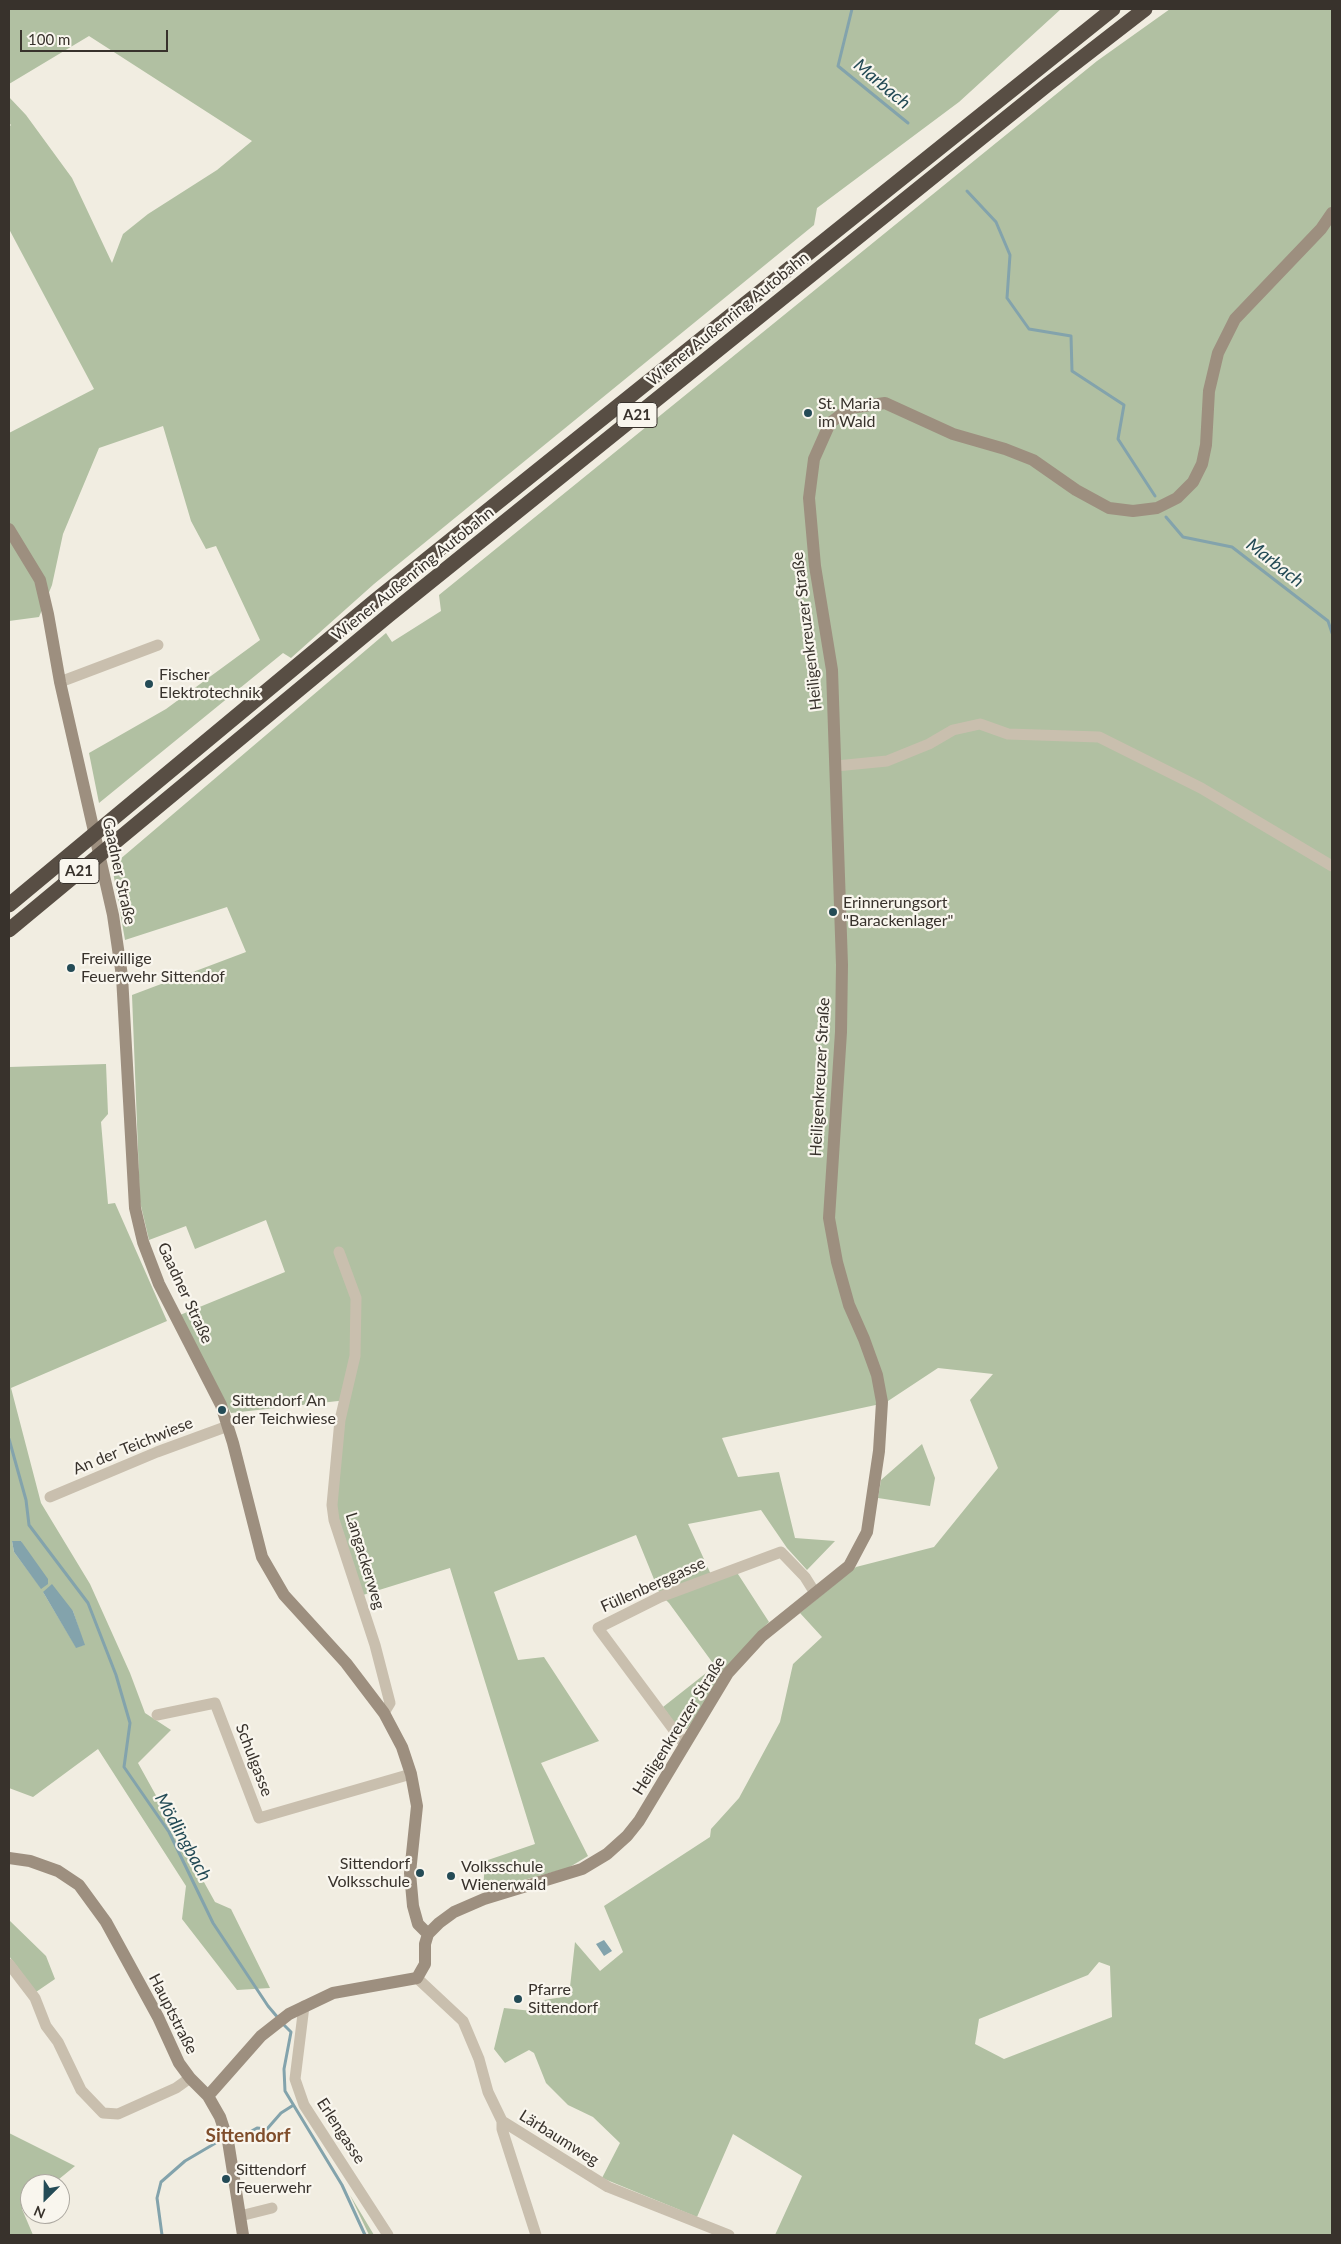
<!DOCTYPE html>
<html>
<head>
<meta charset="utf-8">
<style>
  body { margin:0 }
  #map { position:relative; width:1341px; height:2244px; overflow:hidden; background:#f1ede1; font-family:Lato,sans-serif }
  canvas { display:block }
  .frame { position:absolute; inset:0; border:10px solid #38322c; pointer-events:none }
  .north { position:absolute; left:20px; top:2174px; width:50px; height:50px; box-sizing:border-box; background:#f9f6ee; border:1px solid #aca8a0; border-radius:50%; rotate:203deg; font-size:14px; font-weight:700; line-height:20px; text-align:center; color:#38322c }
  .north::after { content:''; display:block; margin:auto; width:18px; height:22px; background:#244b56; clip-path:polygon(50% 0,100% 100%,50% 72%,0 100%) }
  .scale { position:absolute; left:20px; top:30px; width:148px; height:22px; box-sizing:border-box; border:2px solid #38322c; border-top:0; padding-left:6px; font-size:15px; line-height:18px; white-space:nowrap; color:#38322c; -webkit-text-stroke:4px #f9f6ee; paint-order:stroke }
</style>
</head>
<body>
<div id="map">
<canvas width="1341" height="2244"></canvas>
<div class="frame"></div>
<div class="north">N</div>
<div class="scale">100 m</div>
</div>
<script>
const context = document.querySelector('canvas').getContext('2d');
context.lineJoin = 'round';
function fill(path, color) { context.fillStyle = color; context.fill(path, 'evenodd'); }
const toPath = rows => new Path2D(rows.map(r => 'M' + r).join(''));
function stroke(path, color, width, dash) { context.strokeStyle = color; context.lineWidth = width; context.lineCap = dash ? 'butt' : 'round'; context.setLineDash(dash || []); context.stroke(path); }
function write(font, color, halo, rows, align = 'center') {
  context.font = font + ' Lato,sans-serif'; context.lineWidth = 4.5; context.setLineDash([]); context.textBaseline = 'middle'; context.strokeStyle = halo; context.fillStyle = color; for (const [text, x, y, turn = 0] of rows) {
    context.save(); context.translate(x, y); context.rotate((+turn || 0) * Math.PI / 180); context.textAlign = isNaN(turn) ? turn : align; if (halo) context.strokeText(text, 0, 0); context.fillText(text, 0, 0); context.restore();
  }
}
fill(toPath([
  [9,9,1061,9,959,102,817,208,814,225,374,584,291,658,283,653,99,803,89,753,166,709,260,640,216,546,206,549,191,521,163,426,99,448,63,534,52,585,39,617,9,621,9,433,94,389,9,229,9,127,11,125,9,123,9,97,26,115,72,178,112,263,123,234,148,214,217,170,252,141,89,36,9,84],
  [1170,9,1332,9,1332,2235,775,2235,802,2176,733,2134,697,2217,602,2178,620,2143,593,2117,568,2105,546,2083,534,2053,529,2050,505,2063,494,2049,504,2008,532,2011,544,2000,569,1996,575,1942,600,1971,623,1952,604,1906,710,1837,711,1829,739,1798,780,1722,793,1664,822,1637,800,1613,856,1567,934,1547,998,1468,970,1400,993,1374,938,1368,885,1403,722,1438,738,1477,779,1472,795,1538,835,1541,807,1570,787,1548,761,1510,688,1524,713,1579,736,1571,769,1622,744,1648,687,1729,678,1728,663,1707,715,1666,669,1603,660,1594,636,1535,494,1592,518,1660,544,1657,599,1741,541,1763,588,1856,568,1868,483,1891,485,1861,535,1844,450,1568,363,1595,335,1507,347,1400,231,1413,180,1315,285,1272,266,1220,195,1249,186,1226,149,1240,140,1202,132,995,246,952,227,907,125,940,112,866,386,633,392,642,441,611,439,595,1097,61],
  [1099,1962,1110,1966,1112,2017,1004,2059,975,2044,979,2019,1088,1975],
  [106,1064,108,1114,101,1122,108,1204,115,1203,167,1321,11,1388,41,1503,90,1584,130,1673,145,1713,171,1730,138,1763,215,1902,231,1909,270,1988,237,1990,182,1919,186,1886,98,1749,33,1797,9,1788,9,1067],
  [12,1541,21,1541,41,1588,14,1552],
  [43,1592,73,1611,84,1645,76,1647],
  [922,1444,935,1478,930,1506,878,1498,881,1480],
  [9,1920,46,1956,55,1979,36,1992,9,1956],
  [9,2133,75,2166,53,2184,30,2184,30,2202,22,2209,33,2235,9,2235],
  [350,2195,374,2235,369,2235]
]), '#b1c0a2');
fill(toPath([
  [12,1541,21,1541,48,1579,48,1584,41,1589,14,1552],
  [52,1584,73,1611,85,1645,76,1648,43,1592],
  [604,1940,612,1951,604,1956,596,1944]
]), '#83a3ac');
stroke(toPath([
  [852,9,838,66,908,123],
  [967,191,996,222,1010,255,1007,298,1029,329,1071,336,1072,371,1124,405,1118,439,1155,496],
  [1166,517,1183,537,1232,547,1328,621,1332,633],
  [9,1439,26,1500,29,1525,88,1603,116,1675,130,1723,124,1767,169,1832,213,1923,268,2006,279,2019],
  [283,2024,291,2032,284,2069,285,2091,342,2185,365,2235],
  [237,2139,257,2128,267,2129,281,2113,292,2106],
  [162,2235,157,2198,161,2182,185,2161,219,2141]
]), '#83a3ac', 3);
stroke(toPath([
  [60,682,158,645],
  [836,766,887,761,929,744,953,730,980,724,1008,734,1099,737,1201,788,1332,866],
  [339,1252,356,1298,355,1356,340,1420,332,1505,334,1520,375,1645,390,1703,384,1713],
  [50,1497,157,1452,228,1426],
  [157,1715,215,1703,259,1818,411,1774],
  [685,1745,598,1628,660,1597,781,1552,805,1577,815,1593],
  [9,1964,35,1998,46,2026,58,2042,81,2090,103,2113,118,2114,176,2088,190,2078],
  [417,1978,463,2021,479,2059,488,2092,502,2121,608,2187,729,2235],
  [304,2006,295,2079,304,2105,388,2235],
  [502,2121,502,2129,536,2235],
  [240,2216,272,2208]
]), '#c9bfae', 11);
stroke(toPath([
  [9,529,40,580,48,614,60,682,113,915,122,976,135,1208,143,1242,159,1284,221,1405,233,1443,262,1557,284,1595,346,1663,384,1713,402,1747,411,1774,417,1806,410,1873,413,1906,418,1924,428,1934],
  [9,1858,30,1861,58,1871,79,1885,106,1922,158,2017,179,2063,190,2078,208,2096,220,2117,228,2141,243,2235],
  [208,2096,261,2036,289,2014,333,1993,417,1978,425,1964,425,1944,428,1934,439,1923,454,1912,484,1899,582,1869,607,1854,627,1836,639,1821,728,1673,762,1636,849,1566,867,1532,879,1451,882,1402,877,1375,864,1339,849,1305,837,1262,829,1218,841,1032,842,965,832,670,815,566,809,498,814,459,830,423,850,408,885,403,953,434,1005,449,1033,460,1076,490,1109,508,1133,511,1157,508,1177,498,1193,482,1202,464,1206,445,1209,391,1218,353,1235,319,1321,229,1332,213]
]), '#9d8f7f', 12);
stroke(toPath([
  [9,905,376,600,1113,9],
  [9,930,389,615,1047,85,1145,9]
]), '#584e44', 15);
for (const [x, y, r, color] of [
  [808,413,5,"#244b56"],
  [149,684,5,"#244b56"],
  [833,912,5,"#244b56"],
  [71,968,5,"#244b56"],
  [222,1410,5,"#244b56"],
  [420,1873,5,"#244b56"],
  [451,1876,5,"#244b56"],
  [518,1999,5,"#244b56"],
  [226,2179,5,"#244b56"]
]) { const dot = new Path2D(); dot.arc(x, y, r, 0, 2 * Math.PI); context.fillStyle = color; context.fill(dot); stroke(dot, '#f9f6ee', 2); }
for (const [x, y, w] of [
  [637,415,40],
  [79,871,40]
]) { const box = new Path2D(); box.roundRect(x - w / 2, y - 12.5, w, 25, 4); context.fillStyle = '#f9f6ee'; context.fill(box); stroke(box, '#38322c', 1); }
write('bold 15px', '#38322c', null, [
  ["A21",637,415],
  ["A21",79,871]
]);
write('16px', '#38322c', '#f9f6ee', [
  ["Wiener Außenring Autobahn",728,319,-39],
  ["Wiener Außenring Autobahn",413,574,-39],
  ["Heiligenkreuzer Straße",807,631,-97],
  ["Gaadner Straße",119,871,78],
  ["Heiligenkreuzer Straße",820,1077,-87],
  ["Gaadner Straße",185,1293,65],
  ["An der Teichwiese",133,1446,-22],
  ["Langackerweg",365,1561,73],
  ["Füllenberggasse",653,1585,-24],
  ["Heiligenkreuzer Straße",679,1726,-58],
  ["Schulgasse",254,1760,69],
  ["Hauptstraße",173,2014,63],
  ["Erlengasse",341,2131,57],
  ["Lärbaumweg",559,2138,32]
]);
write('16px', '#38322c', '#f9f6ee', [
  ["St. Maria",818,404],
  ["im Wald",818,422],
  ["Fischer",159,675],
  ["Elektrotechnik",159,693],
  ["Erinnerungsort",843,903],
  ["\"Barackenlager\"",843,921],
  ["Freiwillige",81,959],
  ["Feuerwehr Sittendof",81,977],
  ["Sittendorf An",232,1401],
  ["der Teichwiese",232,1419],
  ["Sittendorf",410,1864,"right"],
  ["Volksschule",410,1882,"right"],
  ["Volksschule",461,1867],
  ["Wienerwald",461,1885],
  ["Pfarre",528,1990],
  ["Sittendorf",528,2008],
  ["Sittendorf",236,2170],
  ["Feuerwehr",236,2188]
], 'left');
write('italic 18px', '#244b56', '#f9f6ee', [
  ["Marbach",882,84,40],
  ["Marbach",1275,563,38],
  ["Mödlingbach",183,1837,61]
]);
write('bold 19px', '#804e2c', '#f9f6ee', [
  ["Sittendorf",248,2136]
]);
</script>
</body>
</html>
